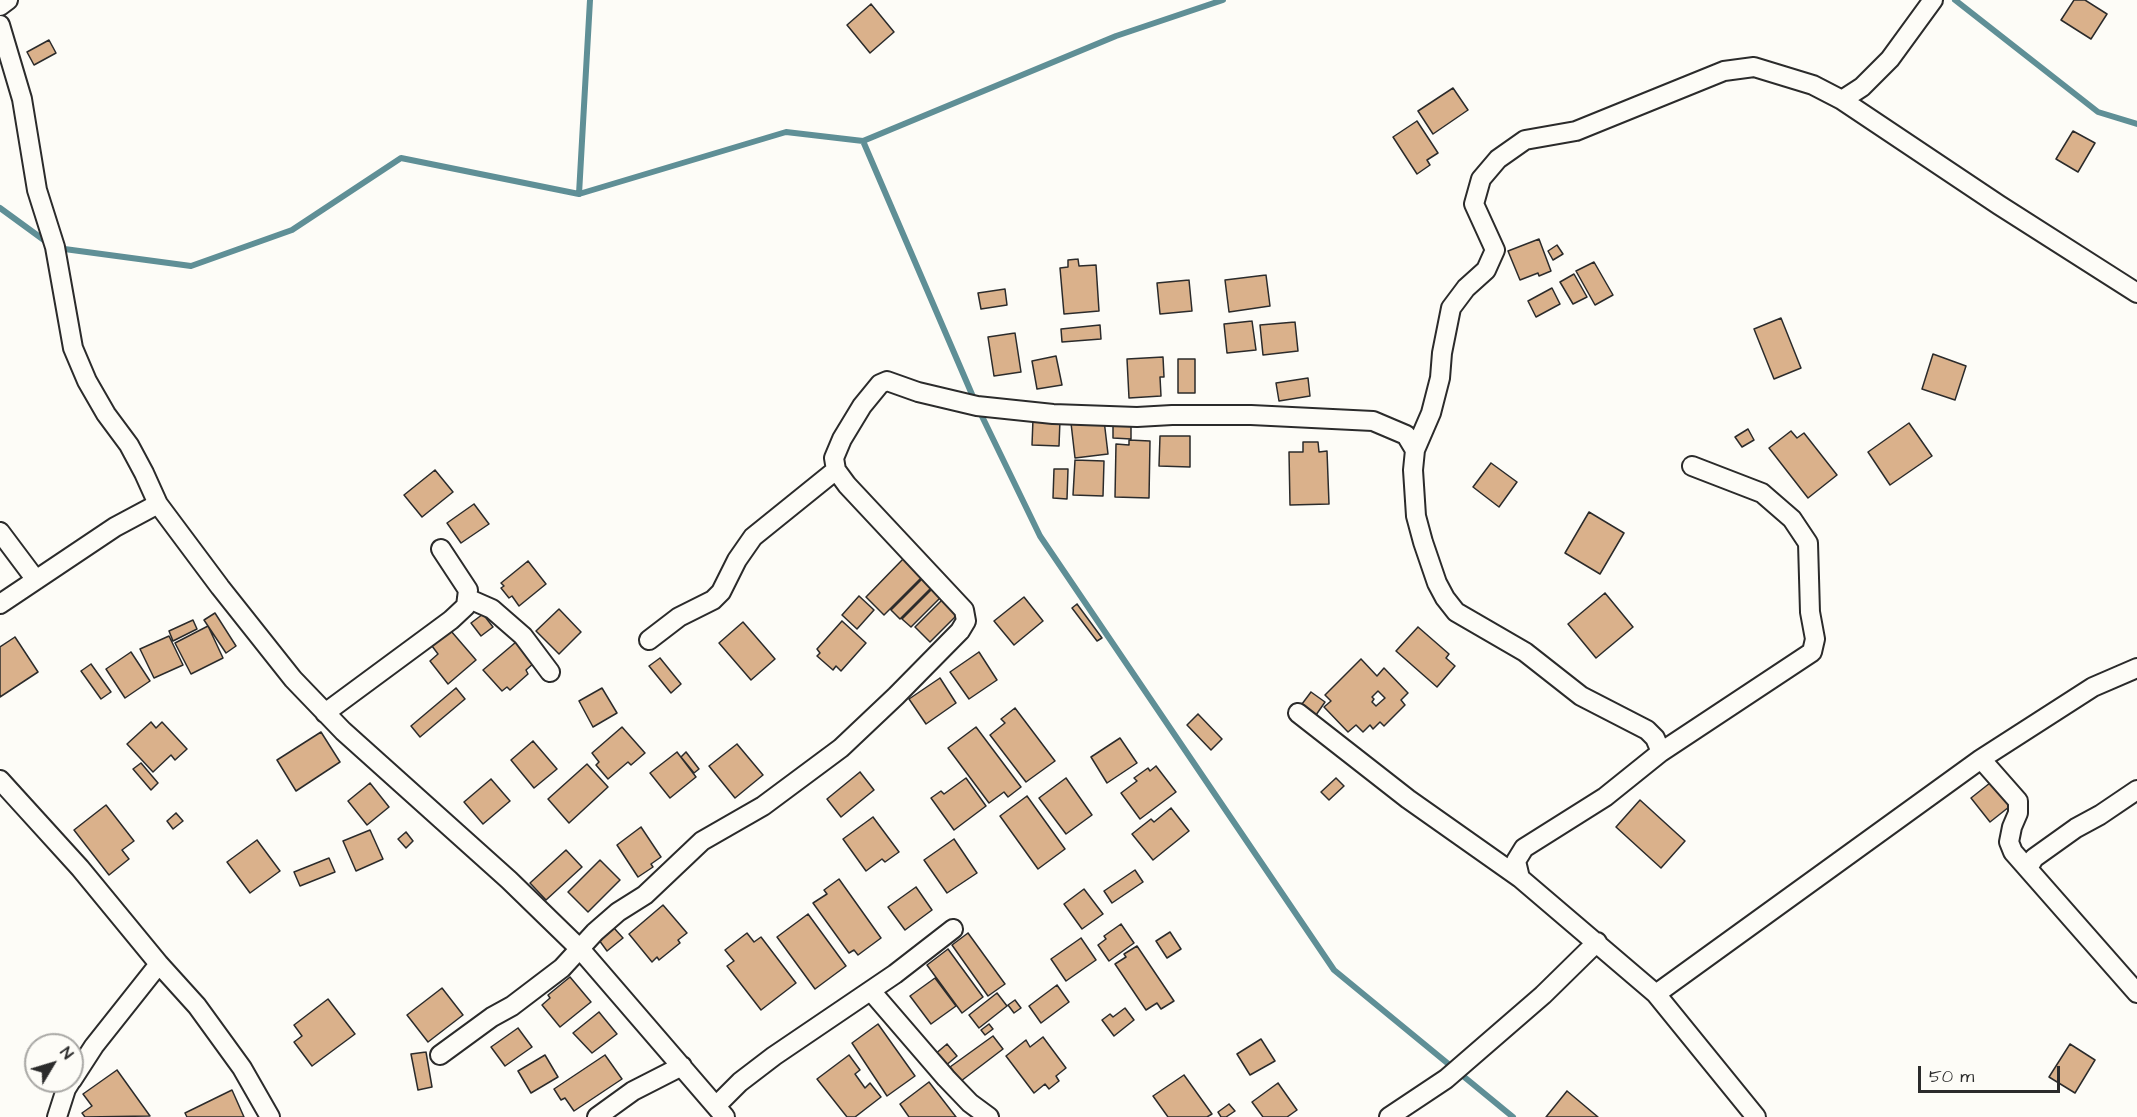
<!DOCTYPE html>
<html>
<head>
<meta charset="utf-8">
<style>
  body { margin:0 }
  #map { position:relative; width:2137px; height:1117px; overflow:hidden; background:#fdfcf7; font-family:"Architects Daughter",sans-serif }
  canvas { display:block }
  .north { position:absolute; left:24px; top:1033px; width:60px; height:60px; box-sizing:border-box; background:#fdfcf7; border:2px solid #a9a8a5; border-radius:50%; rotate:52deg; font-size:16px; font-weight:700; line-height:24px; text-align:center; color:#2b2b2b }
  .north::after { content:''; display:block; margin:auto; width:21px; height:27px; background:#2b2b2b; clip-path:polygon(50% 0,100% 100%,50% 72%,0 100%) }
  .scale { position:absolute; left:1918px; top:1066px; width:142px; height:27px; box-sizing:border-box; border:3px solid #2b2b2b; border-top:0; padding-left:8px; font-size:18px; line-height:21px; white-space:nowrap; color:#2b2b2b; -webkit-text-stroke:4px #fdfcf7; paint-order:stroke }
</style>
</head>
<body>
<div id="map">
<canvas width="2137" height="1117"></canvas>
<div class="north">N</div>
<div class="scale">50 m</div>
</div>
<script>
const context = document.querySelector('canvas').getContext('2d');
context.lineJoin = 'round';
const toPath = rows => new Path2D(rows.map(r => 'M' + r).join(''));
function stroke(path, color, width, dash) { context.strokeStyle = color; context.lineWidth = width; context.lineCap = dash ? 'butt' : 'round'; context.setLineDash(dash || []); context.stroke(path); }
function fill(path, color) { context.fillStyle = color; context.fill(path, 'evenodd'); }
stroke(toPath([
  [1955,0,2098,112,2137,124],
  [863,141,977,406,1040,536,1334,970,1513,1117],
  [579,194,590,0],
  [0,208,48,243],
  [57,248,191,266,292,230,401,158,579,194,786,132,863,141,1116,36,1223,0]
]), '#5f8f96', 6);
const building = toPath([
  [2074,0,2085,0,2107,14,2091,39,2061,20,2074,0],
  [871,4,894,32,870,53,847,25,871,4],
  [49,40,56,53,34,65,27,52,49,40],
  [1453,88,1468,110,1433,134,1418,111,1453,88],
  [1417,121,1438,153,1427,160,1430,165,1417,174,1393,137,1417,121],
  [2073,131,2095,143,2078,172,2056,159,2073,131],
  [1539,239,1551,271,1539,276,1538,273,1520,280,1508,251,1539,239],
  [1557,245,1563,254,1553,260,1548,251,1557,245],
  [1078,259,1079,266,1096,265,1099,311,1064,314,1060,268,1068,267,1068,260,1078,259],
  [1594,262,1613,295,1595,305,1576,271,1594,262],
  [1574,274,1587,297,1573,304,1560,282,1574,274],
  [1266,275,1270,306,1229,312,1225,280,1266,275],
  [1189,280,1192,311,1160,314,1157,283,1189,280],
  [1552,288,1560,304,1536,317,1528,301,1552,288],
  [1005,289,1007,305,981,309,978,293,1005,289],
  [1781,318,1801,368,1774,379,1754,329,1781,318],
  [1252,321,1256,350,1227,353,1224,324,1252,321],
  [1295,322,1298,351,1263,355,1260,325,1295,322],
  [1100,325,1101,339,1062,342,1061,329,1100,325],
  [1015,333,1021,372,994,376,988,337,1015,333],
  [1933,354,1966,366,1955,400,1922,389,1933,354],
  [1056,356,1062,385,1037,389,1032,361,1056,356],
  [1163,357,1164,377,1160,377,1161,396,1129,398,1127,359,1163,357],
  [1178,359,1195,359,1195,393,1178,393,1178,359],
  [1308,378,1310,396,1279,401,1276,383,1308,378],
  [1033,419,1060,420,1059,446,1032,445,1033,419],
  [1104,420,1108,454,1075,458,1071,423,1104,420],
  [1113,420,1131,421,1131,439,1113,438,1113,420],
  [1909,423,1932,456,1890,485,1868,452,1909,423],
  [1748,429,1754,440,1742,447,1735,437,1748,429],
  [1791,431,1797,438,1804,433,1837,475,1808,498,1769,448,1791,431],
  [1160,436,1190,436,1190,467,1159,466,1160,436],
  [1129,440,1150,441,1149,498,1115,497,1116,444,1129,445,1129,440],
  [1303,442,1318,442,1319,452,1327,451,1329,504,1290,505,1289,452,1303,452,1303,442],
  [1075,460,1104,461,1103,496,1073,495,1075,460],
  [1491,463,1517,482,1499,507,1473,487,1491,463],
  [1054,469,1068,469,1067,499,1053,498,1054,469],
  [435,470,453,492,422,517,404,495,435,470],
  [474,504,489,524,461,543,447,523,474,504],
  [1589,512,1624,533,1600,574,1565,553,1589,512],
  [905,557,923,576,884,615,866,597,905,557],
  [528,561,546,584,519,606,512,596,509,598,501,588,504,586,501,583,528,561],
  [923,578,932,587,900,619,891,610,923,578],
  [934,587,942,596,911,627,902,619,934,587],
  [1605,593,1633,627,1596,658,1568,624,1605,593],
  [859,596,874,610,857,629,842,615,859,596],
  [1024,597,1043,621,1014,645,994,621,1024,597],
  [943,599,958,614,930,642,915,627,943,599],
  [1077,604,1102,638,1097,641,1072,608,1077,604],
  [559,609,581,632,559,654,536,631,559,609],
  [215,613,236,646,226,653,204,620,215,613],
  [483,614,493,627,481,636,471,623,483,614],
  [193,620,197,629,173,641,169,631,193,620],
  [842,621,866,643,841,671,836,666,833,670,817,656,820,653,817,649,842,621],
  [743,622,775,659,751,680,719,643,743,622],
  [208,626,223,658,191,674,175,643,208,626],
  [1418,627,1449,654,1446,658,1455,666,1437,687,1396,651,1418,627],
  [451,631,476,660,448,684,430,661,438,654,432,646,451,631],
  [169,636,183,665,154,678,140,649,169,636],
  [15,637,38,672,0,697,0,647,15,637],
  [516,642,534,663,526,670,528,674,510,690,507,687,502,691,483,670,516,642],
  [131,652,150,681,125,698,106,669,131,652],
  [979,652,997,680,969,699,950,672,979,652],
  [660,658,681,684,671,693,649,666,660,658],
  [1361,659,1377,676,1384,668,1408,693,1401,700,1405,705,1384,726,1380,722,1373,729,1370,725,1363,732,1356,725,1348,732,1324,707,1331,701,1325,695,1361,659],
  [1378,691,1385,698,1376,706,1372,702,1374,699,1372,697,1378,691],
  [91,664,111,692,101,699,81,671,91,664],
  [940,678,956,703,926,724,909,699,940,678],
  [456,688,465,699,420,737,411,726,456,688],
  [602,688,617,713,593,727,579,701,602,688],
  [1311,692,1325,702,1316,715,1302,704,1311,692],
  [1015,708,1055,761,1026,782,990,735,1005,723,1001,719,1015,708],
  [1198,714,1222,739,1211,750,1187,725,1198,714],
  [151,722,156,728,162,722,187,749,175,760,171,755,153,772,127,744,151,722],
  [622,727,645,753,631,765,628,762,608,779,596,765,599,762,592,753,622,727],
  [976,727,1021,787,1008,797,1004,792,989,803,948,748,976,727],
  [321,732,340,762,296,791,277,760,321,732],
  [1120,738,1137,763,1107,783,1091,757,1120,738],
  [533,741,557,769,534,788,511,760,533,741],
  [737,744,763,775,735,798,709,766,737,744],
  [677,752,696,777,670,798,650,773,677,752],
  [686,752,699,769,694,773,681,757,686,752],
  [141,763,158,783,151,790,133,769,141,763],
  [587,764,608,787,569,823,548,799,587,764],
  [1156,766,1176,792,1140,819,1121,793,1137,781,1134,778,1148,768,1150,771,1156,766],
  [860,772,874,790,841,817,827,799,860,772],
  [966,778,986,806,954,830,931,798,941,791,944,794,966,778],
  [1066,778,1092,815,1066,834,1039,798,1066,778],
  [1336,778,1344,786,1329,800,1321,792,1336,778],
  [491,779,510,801,483,824,464,802,491,779],
  [1995,779,2014,803,1990,822,1971,798,1995,779],
  [370,783,389,807,367,825,348,801,370,783],
  [1027,796,1065,849,1038,869,1000,816,1027,796],
  [1640,800,1685,841,1661,868,1616,827,1640,800],
  [106,805,134,841,122,850,129,859,109,875,74,830,106,805],
  [1171,808,1189,831,1153,860,1132,834,1151,819,1154,822,1171,808],
  [176,813,183,821,173,829,167,821,176,813],
  [873,817,899,852,885,862,882,859,866,871,843,839,873,817],
  [641,827,661,857,651,864,653,867,638,877,617,845,641,827],
  [370,830,383,859,356,871,343,841,370,830],
  [406,832,413,841,406,848,398,839,406,832],
  [954,839,977,873,947,893,924,860,954,839],
  [257,840,280,871,250,893,227,862,257,840],
  [566,850,582,867,546,900,530,883,566,850],
  [329,858,335,872,300,886,294,872,329,858],
  [600,860,620,880,588,912,568,892,600,860],
  [1135,870,1143,882,1112,903,1104,891,1135,870],
  [839,879,881,938,858,955,854,950,849,953,813,903,827,894,824,890,839,879],
  [916,887,932,910,905,930,888,907,916,887],
  [1084,889,1103,914,1082,929,1064,904,1084,889],
  [663,905,687,933,678,940,680,943,659,960,657,957,652,962,629,934,663,905],
  [808,914,846,966,815,989,777,937,808,914],
  [1121,924,1134,943,1109,961,1098,945,1106,939,1104,936,1121,924],
  [614,928,623,938,607,951,599,940,614,928],
  [1170,932,1181,949,1167,958,1156,941,1170,932],
  [747,933,754,942,761,937,796,983,761,1010,727,966,734,961,725,950,747,933],
  [968,933,1005,984,988,996,952,945,968,933],
  [1081,938,1096,960,1066,981,1051,959,1081,938],
  [1137,946,1174,1001,1161,1009,1157,1003,1146,1010,1115,964,1126,957,1124,954,1137,946],
  [948,949,983,997,962,1013,927,965,948,949],
  [570,977,591,1002,560,1027,542,1005,550,998,548,995,570,977],
  [935,978,956,1006,931,1024,910,996,935,978],
  [1057,985,1069,1002,1041,1023,1029,1006,1057,985],
  [442,988,463,1015,428,1042,407,1015,442,988],
  [997,993,1007,1006,979,1028,969,1015,997,993],
  [328,999,355,1034,312,1066,294,1042,302,1036,294,1025,328,999],
  [1015,1000,1021,1008,1014,1013,1008,1005,1015,1000],
  [1125,1008,1134,1020,1114,1036,1102,1020,1110,1014,1113,1017,1125,1008],
  [599,1012,617,1034,592,1053,573,1033,599,1012],
  [878,1024,915,1076,887,1096,852,1043,878,1024],
  [989,1024,993,1029,985,1035,981,1030,989,1024],
  [518,1028,532,1047,505,1066,491,1047,518,1028],
  [993,1036,1003,1049,961,1081,950,1067,993,1036],
  [1043,1037,1066,1068,1056,1076,1059,1081,1049,1089,1045,1084,1034,1093,1006,1056,1026,1040,1030,1047,1043,1037],
  [1261,1039,1275,1061,1250,1075,1237,1054,1261,1039],
  [947,1044,957,1056,944,1067,934,1055,947,1044],
  [2070,1044,2095,1060,2075,1093,2049,1077,2070,1044],
  [426,1052,432,1087,418,1090,411,1054,426,1052],
  [545,1055,558,1077,531,1093,518,1071,545,1055],
  [605,1055,622,1079,574,1111,565,1098,561,1100,554,1089,605,1055],
  [849,1055,860,1070,855,1074,865,1088,870,1083,881,1097,855,1117,847,1117,817,1079,849,1055],
  [117,1070,150,1116,85,1117,82,1113,92,1106,83,1094,117,1070],
  [1184,1075,1212,1114,1207,1117,1168,1117,1153,1096,1184,1075],
  [929,1082,956,1117,909,1117,900,1104,929,1082],
  [1278,1083,1297,1110,1287,1117,1263,1117,1252,1102,1278,1083],
  [232,1090,244,1117,187,1117,185,1113,232,1090],
  [1567,1091,1598,1117,1546,1117,1567,1091],
  [1229,1104,1235,1111,1226,1117,1221,1117,1218,1112,1229,1104]
]);
fill(building, '#dab18b');
stroke(building, '#2b2b2b', 1.5);
const minor = toPath([
  [0,6,8,0],
  [0,25,22,99,37,190,55,247,73,348,87,381,106,414,129,445,144,473,158,504,220,587,293,679,343,731,509,880,581,950,725,1117],
  [1842,100,1999,205,2137,293],
  [0,532,36,580],
  [467,598,492,609,523,636,550,672],
  [0,604,115,527,158,504],
  [649,640,679,617,713,600,721,592,737,560,753,537,836,470],
  [325,713,451,620,466,606,468,590,441,549],
  [1298,713,1408,799,1520,878,1656,994,1756,1117],
  [1661,752,1655,738,1647,730,1581,696,1525,652,1456,612,1445,598,1437,583,1423,542,1416,516,1413,470,1415,450,1431,413,1440,378,1442,353,1451,308,1466,288,1486,270,1495,250,1474,204,1481,179,1498,159,1525,140,1576,131,1724,71,1754,67,1813,85,1842,100,1862,87,1890,59,1933,0],
  [1981,759,2018,801,2018,813,2012,827,2009,842,2013,852,2137,993],
  [0,780,80,868,159,964,197,1006,242,1068,270,1117],
  [2028,868,2034,858,2076,828,2100,815,2137,790],
  [1520,878,1516,861,1524,848,1605,797,1661,752,1812,652,1815,639,1810,612,1808,543,1792,519,1762,493,1692,466],
  [871,991,946,1078,970,1103,989,1117],
  [1656,994,1981,759,2093,687,2137,668],
  [440,1055,492,1017,512,1006,562,968,595,932,618,912,645,895,702,841,763,806,841,748,896,696,960,631,966,621,964,610,847,485,836,470,834,458,842,439,862,406,880,384,887,381,918,392,977,406,1053,414,1137,417,1172,415,1251,415,1373,421,1406,435,1415,450],
  [72,1080,94,1046,159,964],
  [716,1106,740,1082,774,1056,895,974,953,929],
  [57,1117,66,1089,71,1081],
  [597,1117,633,1091,682,1066],
  [1389,1117,1446,1079,1543,995,1597,942]
]);
stroke(minor, '#2b2b2b', 22);
stroke(minor, '#fdfcf7', 18);
</script>
</body>
</html>
